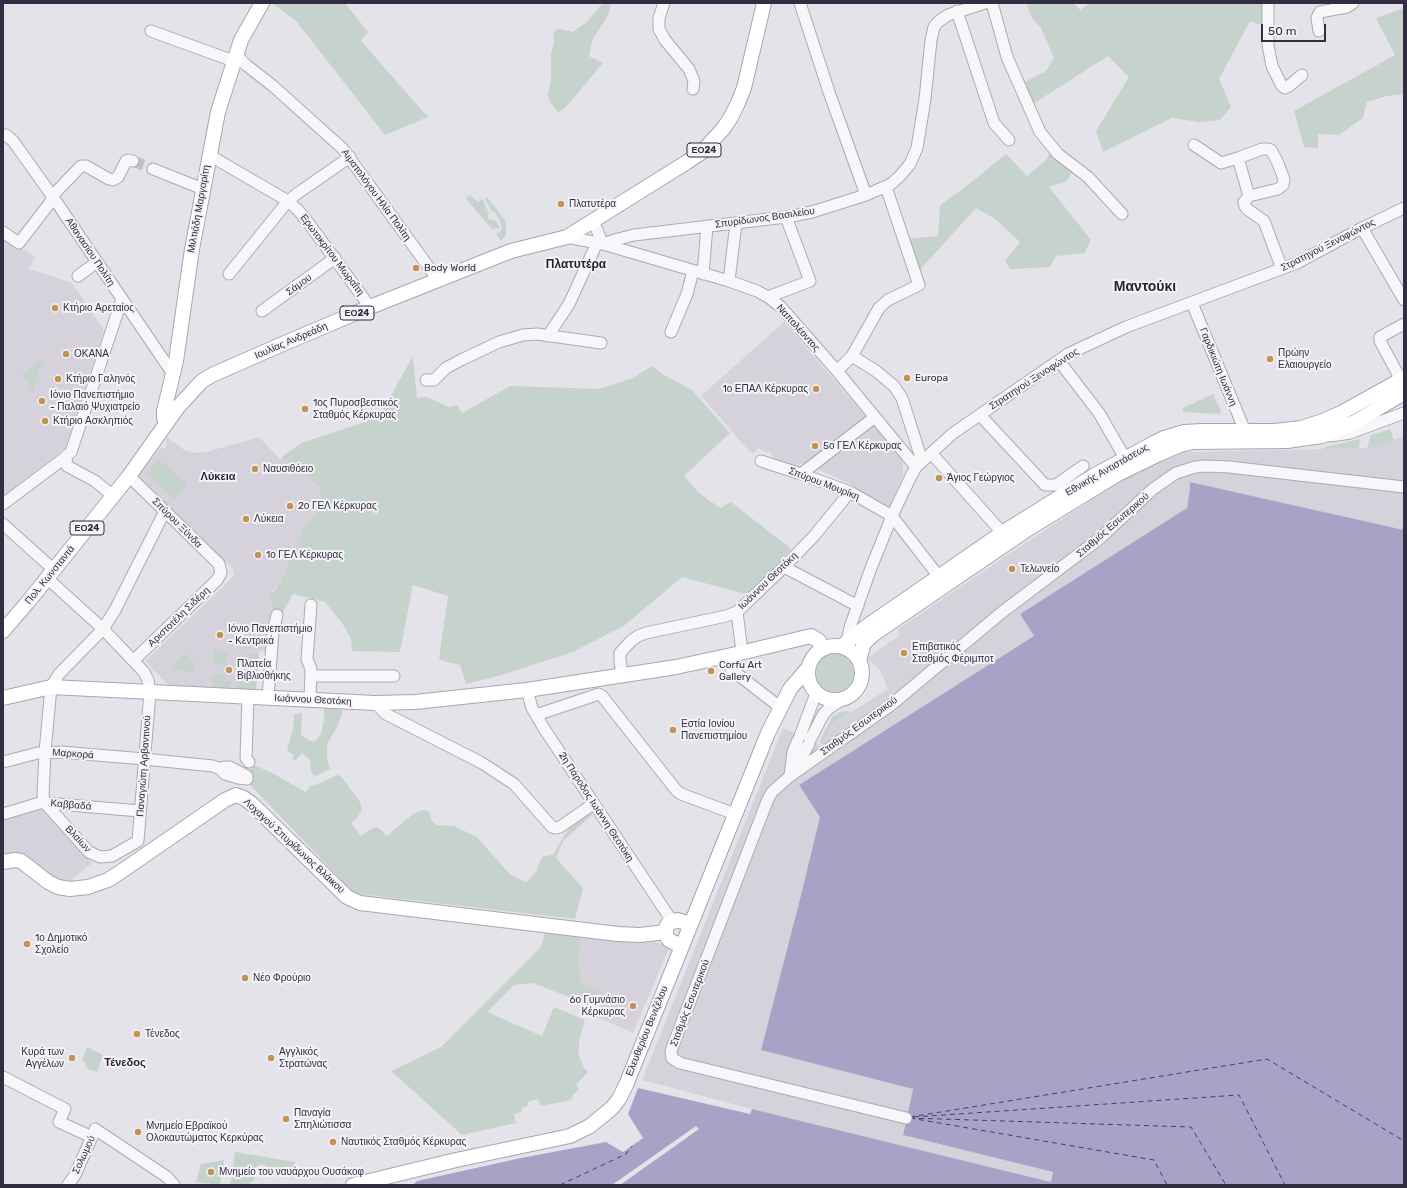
<!DOCTYPE html>
<html>
<head>
<meta charset="utf-8">
<style>
  body { margin:0 }
  #map { position:relative; width:1407px; height:1188px; overflow:hidden; background:#e5e3ea; font-family:Rubik,sans-serif }
  canvas { display:block }
  .frame { position:absolute; inset:0; border:4px solid #332d41; pointer-events:none }
  .scale { position:absolute; left:1261px; top:24px; width:65px; height:18px; box-sizing:border-box; border:2px solid #332d41; border-top:0; padding-left:5px; font-size:12px; line-height:14px; white-space:nowrap; color:#332d41; -webkit-text-stroke:3px #f4f3f7; paint-order:stroke }
</style>
</head>
<body>
<div id="map">
<canvas width="1407" height="1188"></canvas>
<div class="frame"></div>
<div class="scale">50 m</div>
</div>
<script>
const context = document.querySelector('canvas').getContext('2d');
context.lineJoin = 'round';
function fill(path, color) { context.fillStyle = color; context.fill(path, 'evenodd'); }
const toPath = rows => new Path2D(rows.map(r => 'M' + r).join(''));
function stroke(path, color, width, dash) { context.strokeStyle = color; context.lineWidth = width; context.lineCap = dash ? 'butt' : 'round'; context.setLineDash(dash || []); context.stroke(path); }
function write(font, color, halo, rows, align = 'center') {
  context.font = font + ' Rubik,sans-serif'; context.lineWidth = 4; context.setLineDash([]); context.textBaseline = 'middle'; context.strokeStyle = halo; context.fillStyle = color; for (const [text, x, y, turn = 0] of rows) {
    context.save(); context.translate(x, y); context.rotate((+turn || 0) * Math.PI / 180); context.textAlign = isNaN(turn) ? turn : align; if (halo) context.strokeText(text, 0, 0); context.fillText(text, 0, 0); context.restore();
  }
}
fill(toPath([
  [3,236,35,257,29,269,72,283,104,330,65,448,3,496],
  [784,322,866,417,804,466,801,463,795,468,779,463,768,451,767,453,759,448,753,453,749,451,701,396],
  [873,422,900,455,903,463,903,476,888,510,850,484,817,469,816,468],
  [1404,436,1404,530,1190,482,1190,489,1187,508,1020,614,1034,636,799,785,820,817,800,899,761,1050,913,1089,903,1135,1053,1172,1051,1182,752,1109,642,1080,783,728,821,745,832,724,888,689,880,670,867,658,900,635,897,630,1010,553,1127,477,1182,452,1372,448],
  [167,437,184,450,194,453,206,452,259,437,280,459,282,457,321,488,317,513,305,525,280,583,269,594,273,611,268,621,265,651,259,651,256,690,169,685,145,661,228,582,234,575,233,569,138,477,161,447,164,449,168,444,165,442],
  [41,805,92,863,69,882,55,880,3,856,3,817],
  [581,935,648,940,670,946,633,1033,595,1016,604,996,581,983,579,960]
]), '#d5d2dc');
fill(toPath([
  [272,3,345,3,368,32,361,41,428,117,385,135,297,22],
  [604,3,610,5,610,11,604,22,593,38,589,56,603,63,564,109,558,112,550,102,548,96,551,78,551,54,554,42,553,36,555,30,561,29,573,32,588,21,600,6],
  [1026,3,1074,3,1080,10,1089,3,1266,3,1265,26,1250,21,1219,79,1231,107,1220,120,1199,122,1172,118,1103,152,1096,131,1129,77,1108,56,1033,104,1024,82,1046,71,1054,58,1041,28,1032,18],
  [1404,8,1404,94,1387,96,1367,102,1363,118,1339,135,1318,134,1318,148,1304,147,1294,111,1395,55,1376,18],
  [1052,149,1073,170,1067,181,1049,187,1091,240,1085,253,1056,256,1050,267,1011,269,1005,261,1020,242,995,219,976,208,919,271,906,239,938,236,940,205,969,184,1006,154,1027,176,1046,160],
  [469,195,478,202,483,199,486,208,489,212,488,216,489,219,496,221,499,226,499,229,496,228,493,230,466,199],
  [487,197,504,219,506,223,506,235,501,241,496,234,499,233,502,228,501,224,495,212,491,211,489,206,485,198],
  [413,356,417,398,427,397,449,407,457,405,462,413,510,386,599,389,633,378,652,366,664,375,692,390,730,433,684,476,699,493,720,508,731,502,791,549,749,595,682,577,625,625,573,652,498,676,466,684,460,665,443,661,439,658,448,596,413,585,400,652,352,651,351,638,342,623,325,602,293,594,282,614,273,611,269,594,275,590,280,583,305,525,317,513,321,488,282,457,301,443,365,422,381,413],
  [38,360,42,362,33,390,22,375],
  [1213,394,1221,411,1220,414,1184,412,1182,410,1183,408],
  [1390,429,1394,440,1372,448,1367,448,1371,435],
  [1360,439,1359,448,1321,449,1325,447],
  [158,459,187,484,175,499,146,474],
  [214,651,227,652,226,665,213,664],
  [185,653,195,664,194,672,174,670,171,667],
  [246,654,259,654,256,690,237,689,238,682,244,682],
  '816 673a19 19 0 1 1 38 0a19 19 0 1 1-38 0Z',
  [212,674,226,675,225,681,231,681,230,688,212,687],
  [324,706,342,710,342,714,337,727,327,744,327,758,330,769,315,776,312,774,310,765,311,761,302,753,295,761,292,758,294,756,287,750,293,729,294,714,302,713,301,735,310,741,315,741,321,734,324,719],
  [847,711,850,712,832,724,822,744,819,742,833,716,840,712],
  [252,764,272,773,306,792,310,786,320,783,337,775,341,776,360,802,362,809,358,817,351,823,361,836,371,829,376,827,380,829,387,836,413,814,423,810,429,812,432,821,436,825,454,826,477,837,506,870,511,875,526,882,536,872,542,857,551,855,554,854,565,834,575,822,592,813,592,815,563,841,556,858,583,888,575,919,358,894,354,893,250,785,249,774],
  [544,933,581,935,579,960,581,983,604,995,597,1008,533,983,514,985,487,1012,542,1036,554,1007,585,1020,580,1037,578,1053,584,1068,588,1072,576,1085,579,1089,573,1095,571,1100,541,1106,538,1099,528,1102,528,1106,522,1108,521,1112,514,1114,516,1123,462,1135,391,1071,441,1047,540,948,544,938],
  [87,1047,103,1055,97,1072,88,1069,84,1062,82,1060],
  [235,1152,295,1162,293,1177,271,1174,269,1168,263,1164,257,1166,254,1171,233,1167],
  [224,1160,220,1185,196,1182,201,1164],
  [233,1170,253,1173,255,1179,248,1185,230,1185]
]), '#c5d3cc');
fill(toPath([
  [1190,482,1404,530,1404,1185,413,1185,417,1181,521,1158,606,1142,623,1152,643,1138,628,1114,638,1088,750,1114,752,1109,1051,1182,1053,1172,903,1135,913,1089,761,1050,800,899,820,817,799,785,1034,636,1020,614,1187,508,1190,489]
]), '#aaa2c6');
fill(toPath([
  [696,1126,699,1129,620,1185,612,1185]
]), '#e5e3ea');
stroke(toPath([
  [910,1117,1267,1059,1404,1141],
  [914,1117,1239,1095,1285,1185],
  [910,1118,1191,1127,1226,1185],
  [910,1118,1154,1160,1167,1185],
  [560,1185,626,1154,632,1146]
]), '#493a71', 1, [5, 4]);
stroke(toPath([
  [133,161,153,169]
]), '#c1bfc8', 11, [11, 5.5]);
const minor = toPath([
  [664,3,659,18,659,29,665,40,689,69,694,81,693,89],
  [800,3,829,92,866,195],
  [992,3,1007,57,1040,132,1058,154,1088,177,1122,214],
  [1268,3,1268,45,1272,66,1282,86,1285,88,1289,86,1302,75],
  [957,11,994,123,1009,140],
  [151,31,228,59,232,59,237,53,241,60,246,65,273,86,343,149,438,280],
  [1319,31,1317,18,1320,12,1347,7,1353,3],
  [3,135,6,135,13,141,53,197,173,374],
  [1194,145,1221,163,1238,158,1262,149,1268,149,1271,150,1277,161,1284,179,1283,185,1278,189,1249,196],
  [209,155,288,201,298,210,307,221,370,307],
  [1238,158,1249,196,1244,202,1245,206,1247,209,1264,221,1282,269],
  [153,169,203,189],
  [593,221,603,244],
  [1362,228,1404,300],
  [3,232,19,243,49,204,56,192,81,166,86,166,109,179,113,180,118,177,126,161,128,160,133,161],
  [567,237,603,244,729,281,757,291,768,297,781,307,837,371,916,467],
  [603,244,618,239,634,235,786,217,812,212,866,195,891,184,900,176,910,164,917,148,925,99,931,40,934,27,938,22,948,15,985,3],
  [229,274,288,201,298,193,350,157],
  [703,274,707,226],
  [78,276,97,262],
  [729,281,736,223],
  [768,297,810,281,786,217],
  [1192,303,1245,431],
  [262,311,335,258],
  [671,332,687,294,693,271],
  [548,336,569,304,597,243],
  [852,356,879,308,888,300,919,285,886,187],
  [1059,361,1099,413,1129,465],
  [837,371,852,356,876,371,894,386,902,398,922,461],
  [426,380,434,380,446,368,461,360,499,342,523,335,537,334,601,343],
  [1401,380,1380,341,1380,337,1404,324],
  [980,415,1045,485,1056,485,1083,466],
  [1331,436,1350,433,1404,413],
  [931,453,1007,538],
  [67,455,66,462,67,466,95,481,113,496],
  [761,461,801,474,850,492,892,516,943,582],
  [801,474,875,417],
  [129,476,219,564,221,573,217,580,134,660],
  [3,504,67,456,71,452,122,299],
  [3,524,54,570],
  [784,567,858,606],
  [47,578,103,629,144,672,148,680,150,692,138,841,112,856,100,857,89,852,45,803,43,795,45,752,51,687,59,674,103,629,115,610,165,511],
  [737,612,742,652],
  [847,642,850,627,871,568,892,516,911,476,916,467,952,434,1068,354,1126,327,1297,263,1362,228,1404,208],
  [731,669,781,708],
  [311,676,394,676],
  [622,676,620,660,620,653,631,641,638,636,646,633,726,616,737,612,784,567,814,536,850,492],
  [527,690,532,708,545,730,672,921],
  [248,697,246,758,249,762],
  [268,697,273,632,277,615],
  [310,700,311,669,307,659,311,605],
  [375,703,386,714,482,763,514,784,552,827,555,828,560,827,593,804],
  [536,715,593,696,598,694,602,696,676,790,681,794,735,814],
  [800,736,815,696],
  [810,740,823,715,829,708,843,699],
  [3,762,38,753,62,752,144,759,213,766,220,769,225,774,238,778,247,779,247,776,230,767,224,767,220,769],
  [793,772,809,744],
  [790,776,793,752,798,740],
  [3,814,40,803,45,803,140,811],
  [3,1077,65,1109,59,1122,92,1137],
  [906,1118,680,1063,672,1058,671,1052,672,1048,768,799,772,792,790,776,891,705,1001,613,1099,539,1153,489,1176,473,1195,467,1205,466,1229,467,1404,487],
  [95,1129,167,1177,174,1185],
  [68,1185,75,1175,94,1132]
]);
const major = toPath([
  [167,422,164,418,164,411,176,361,192,249,218,112,241,40,262,3],
  [3,631,28,602,129,476,178,407,202,381,212,375,285,343,370,307,438,280,511,251,567,237,687,162,702,152,723,129,731,117,738,103,744,88,764,3],
  '808 673a27 27 0 1 1 54 0a27 27 0 1 1-54 0Z',
  [842,646,867,626,1002,533,1095,475,1154,443,1164,438,1184,432,1203,431,1275,431,1301,428,1323,421,1341,413,1404,378],
  [859,660,864,643,874,634,1028,529,1118,474,1159,454,1180,445,1193,442,1287,441,1322,436,1355,422,1404,393],
  [3,698,51,687,375,703,415,702,527,690,676,667,736,654,811,636,819,641,821,645,820,650],
  [3,862,15,860,21,861,48,882,58,887,70,889,88,887,108,880,119,873,225,800,236,795,244,798,252,804,347,897,360,903,618,934,640,935,666,932],
  [681,946,669,940,666,935,666,928,668,924,677,920,690,924],
  [353,1185,456,1160,570,1136,590,1126,612,1108,619,1099,626,1085,768,733,790,689,808,668]
]);
stroke(minor, '#aca9b4', 13);
stroke(major, '#a9a4b5', 16);
stroke(minor, '#f7f6f9', 11);
stroke(major, '#fff', 14);
for (const [x, y, r, color] of [
  [561,204,4,"#c39255"],
  [416,268,4,"#c39255"],
  [55,308,4,"#c39255"],
  [66,354,4,"#c39255"],
  [1270,359,4,"#c39255"],
  [907,378,4,"#c39255"],
  [58,379,4,"#c39255"],
  [816,389,4,"#c39255"],
  [42,401,4,"#c39255"],
  [305,409,4,"#c39255"],
  [45,421,4,"#c39255"],
  [815,446,4,"#c39255"],
  [255,469,4,"#c39255"],
  [939,478,4,"#c39255"],
  [290,506,4,"#c39255"],
  [246,519,4,"#c39255"],
  [258,555,4,"#c39255"],
  [1012,569,4,"#c39255"],
  [220,635,4,"#c39255"],
  [904,653,4,"#c39255"],
  [229,670,4,"#c39255"],
  [711,671,4,"#c39255"],
  [673,730,4,"#c39255"],
  [27,944,4,"#c39255"],
  [245,978,4,"#c39255"],
  [633,1006,4,"#c39255"],
  [137,1034,4,"#c39255"],
  [72,1058,4,"#c39255"],
  [271,1058,4,"#c39255"],
  [286,1119,4,"#c39255"],
  [138,1132,4,"#c39255"],
  [333,1142,4,"#c39255"],
  [211,1172,4,"#c39255"]
]) { const dot = new Path2D(); dot.arc(x, y, r, 0, 2 * Math.PI); context.fillStyle = color; context.fill(dot); stroke(dot, '#f4f3f7', 1.5); }
for (const [x, y, w] of [
  [704,150,34],
  [357,313,34],
  [87,528,34]
]) { const box = new Path2D(); box.roundRect(x - w / 2, y - 7, w, 14, 3); context.fillStyle = '#f4f3f7'; context.fill(box); stroke(box, '#332d41', 1); }
write('bold 9px', '#332d41', null, [
  ["ΕΟ24",704,150],
  ["ΕΟ24",357,313],
  ["ΕΟ24",87,528]
]);
write('10px', '#332d41', '#f4f3f7', [
  ["Αιματολόγου Ηλία Πολίτη",376,195,54],
  ["Μιλτιάδη Μαργαρίτη",199,209,-80],
  ["Σπυρίδωνος Βασιλείου",765,218,-8],
  ["Στρατηγού Ξενοφώντος",1328,245,-27],
  ["Αθανασίου Πολίτη",90,252,56],
  ["Ερωτοκρίτου Μωραΐτη",332,255,53],
  ["Σάμου",299,285,-36],
  ["Ναπολέοντος",798,328,48],
  ["Ιουλίας Ανδρεάδη",291,341,-23],
  ["Γαρδικιώτη Ιωάννη",1218,367,68],
  ["Στρατηγού Ξενοφώντος",1034,379,-33],
  ["Εθνικής Αντιστάσεως",1107,470,-30],
  ["Σπύρου Μουρίκη",824,484,21],
  ["Σπύρου Ξύνδα",177,523,45],
  ["Σταθμός Εσωτερικού",1113,525,-41],
  ["Πολ. Κωνσταντά",50,575,-51],
  ["Ιωάννου Θεοτόκη",768,581,-44],
  ["Αριστοτέλη Σιδέρη",179,617,-44],
  ["Ιωάννου Θεοτόκη",313,700,3],
  ["Σταθμός Εσωτερικού",859,726,-36],
  ["Μαρκορά",73,754,4],
  ["Παναγιώτη Αρβαντινού",144,766,-86],
  ["Καββαδά",71,805,5],
  ["2η Πάροδος Ιωάννη Θεοτόκη",596,807,57],
  ["Βλαίων",78,839,47],
  ["Λοχαγού Σπυρίδωνος Βλάικου",294,846,43],
  ["Σταθμός Εσωτερικού",690,1003,-69],
  ["Ελευθερίου Βενιζέλου",647,1031,-68],
  ["Σολωμού",84,1155,-65]
]);
write('10px', '#332d41', '#f4f3f7', [
  ["Πλατυτέρα",569,204],
  ["Body World",424,268],
  ["Κτήριο Αρεταίος",63,308],
  ["Πρώην",1278,353],
  ["Ελαιουργείο",1278,365],
  ["ΟΚΑΝΑ",74,354],
  ["Europa",915,378],
  ["Κτήριο Γαληνός",66,379],
  ["1ο ΕΠΑΛ Κέρκυρας",808,389,"right"],
  ["Ιόνιο Πανεπιστήμιο",50,395],
  ["- Παλαιό Ψυχιατρείο",50,407],
  ["1ος Πυροσβεστικός",313,403],
  ["Σταθμός Κέρκυρας",313,415],
  ["Κτήριο Ασκληπιός",53,421],
  ["5ο ΓΕΛ Κέρκυρας",823,446],
  ["Ναυσιθόειο",263,469],
  ["Άγιος Γεώργιος",947,478],
  ["2ο ΓΕΛ Κέρκυρας",298,506],
  ["Λύκεια",254,519],
  ["1ο ΓΕΛ Κέρκυρας",266,555],
  ["Τελωνείο",1020,569],
  ["Ιόνιο Πανεπιστήμιο",228,629],
  ["- Κεντρικά",228,641],
  ["Επιβατικός",912,647],
  ["Σταθμός Φέριμποτ",912,659],
  ["Πλατεία",237,664],
  ["Βιβλιοθήκης",237,676],
  ["Corfu Art",719,665],
  ["Gallery",719,677],
  ["Εστία Ιονίου",681,724],
  ["Πανεπιστημίου",681,736],
  ["1ο Δημοτικό",35,938],
  ["Σχολείο",35,950],
  ["Νέο Φρούριο",253,978],
  ["6ο Γυμνάσιο",625,1000,"right"],
  ["Κέρκυρας",625,1012,"right"],
  ["Τένεδος",145,1034],
  ["Κυρά των",64,1052,"right"],
  ["Αγγέλων",64,1064,"right"],
  ["Αγγλικός",279,1052],
  ["Στρατώνας",279,1064],
  ["Παναγία",294,1113],
  ["Σπηλιώτισσα",294,1125],
  ["Μνημείο Εβραϊκού",146,1126],
  ["Ολοκαυτώματος Κερκύρας",146,1138],
  ["Ναυτικός Σταθμός Κέρκυρας",341,1142],
  ["Μνημείο του ναυάρχου Ουσάκοφ",219,1172]
], 'left');
write('bold 11px', '#261f32', '#f4f3f7', [
  ["Λύκεια",218,477],
  ["Τένεδος",125,1063]
]);
write('bold 12px', '#261f32', '#f4f3f7', [
  ["Πλατυτέρα",576,265]
]);
write('bold 14px', '#261f32', '#f4f3f7', [
  ["Μαντούκι",1145,287]
]);
</script>
</body>
</html>
